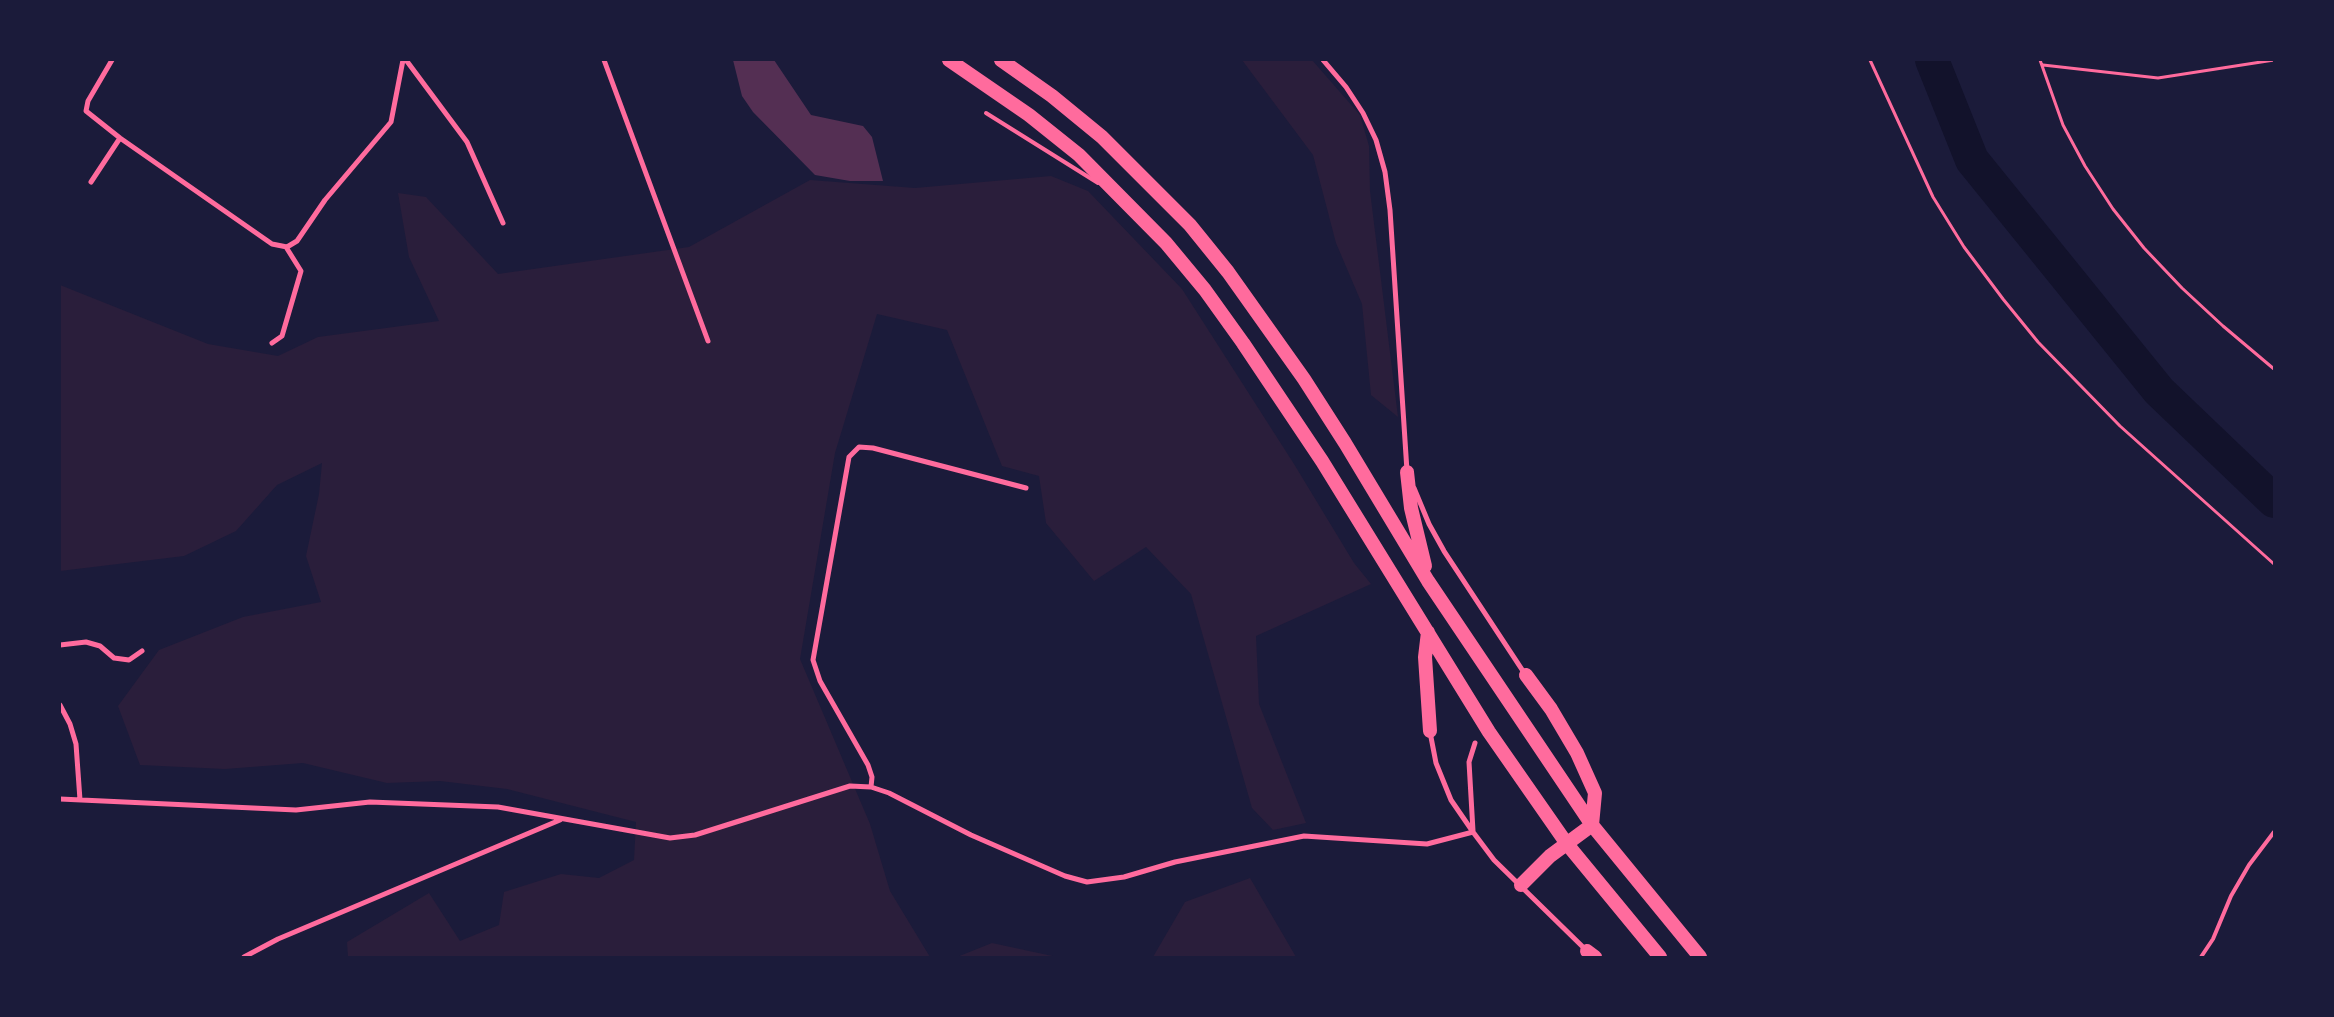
<!DOCTYPE html>
<html>
<head>
<meta charset="utf-8">
<style>
  body { margin:0 }
  #map { position:relative; width:2334px; height:1017px; overflow:hidden; background:#1b1b3a; font-family:Georgia,serif }
  canvas { display:block }
  .frame { position:absolute; inset:0; border:61px solid #1b1b3a; pointer-events:none }
</style>
</head>
<body>
<div id="map">
<canvas width="2334" height="1017"></canvas>
<div class="frame"></div>
</div>
<script>
const context = document.querySelector('canvas').getContext('2d');
context.lineJoin = 'round';
function fill(path, color) { context.fillStyle = color; context.fill(path, 'evenodd'); }
const toPath = rows => new Path2D(rows.map(r => 'M' + r).join(''));
function stroke(path, color, width, dash) { context.strokeStyle = color; context.lineWidth = width; context.lineCap = dash ? 'butt' : 'round'; context.setLineDash(dash || []); context.stroke(path); }
fill(toPath([
  [1242,60,1312,60,1360,115,1369,146,1370,191,1398,417,1371,395,1362,304,1336,243,1313,155],
  [1051,176,1088,191,1182,289,1294,464,1354,563,1371,584,1256,636,1259,704,1306,823,1273,830,1252,808,1191,594,1146,547,1094,581,1046,523,1039,476,1002,466,947,330,877,314,835,453,800,659,870,824,890,891,930,957,348,957,347,942,429,893,460,941,499,925,504,892,561,874,599,878,634,860,636,822,507,789,440,781,387,783,303,763,225,769,140,765,118,706,159,650,243,617,321,602,306,556,319,494,322,463,277,485,236,531,184,556,60,571,60,285,208,344,278,356,318,337,439,321,409,257,398,193,426,197,498,274,689,247,810,180,915,188],
  [1250,878,1296,957,1153,957,1185,902],
  [992,943,1057,957,957,957]
]), '#2a1e3b');
stroke(toPath([
  [1932,60,1972,160,2159,391,2274,501]
]), '#12122b', 34);
fill(toPath([
  [733,60,774,60,811,115,863,126,872,137,883,181,850,181,815,175,753,112,742,96]
]), '#542f53');
stroke(toPath([
  [1870,60,1933,197,1964,247,2003,299,2038,342,2120,426,2274,564],
  [2040,60,2063,125,2085,166,2113,209,2144,248,2182,288,2223,326,2274,369],
  [2043,65,2158,78,2274,60]
]), '#ff6b9d', 3);
stroke(toPath([
  [986,113,1098,183],
  [2201,957,2213,939,2231,896,2249,865,2274,832]
]), '#ff6b9d', 4);
stroke(toPath([
  [112,60,88,101,86,111,120,138,272,244,287,247,297,241,325,200,391,122,403,60],
  [406,60,467,142,503,223],
  [604,60,708,341],
  [1323,60,1346,87,1363,113,1376,140,1385,172,1390,210,1407,471],
  [91,182,120,138],
  [272,343,282,336,301,271,286,247],
  [1414,488,1429,524,1444,551,1525,674],
  [60,645,86,642,100,646,114,658,129,660,142,651],
  [60,705,70,724,76,744,80,800],
  [1430,732,1436,763,1451,800,1473,832,1494,860,1586,950],
  [871,787,872,777,868,765,820,681,813,660,849,457,859,447,873,448,1026,488],
  [60,799,296,810,370,802,498,807,670,838,695,835,850,786,871,787,889,793,971,835,1065,876,1087,882,1124,877,1175,862,1304,836,1427,844,1473,832],
  [1473,831,1469,762,1475,743],
  [244,957,278,939,560,820]
]), '#ff6b9d', 5);
stroke(toPath([
  [949,60,1029,115,1079,155,1166,243,1205,290,1243,343,1322,461,1489,732,1567,844,1660,957],
  [1001,60,1052,96,1102,137,1190,225,1228,272,1304,379,1345,443,1428,581,1592,825,1700,957],
  [1407,472,1411,508,1425,566],
  [1428,632,1425,657,1430,731],
  [1521,885,1550,856,1592,825,1595,793,1577,753,1551,709,1526,675],
  [1587,951,1595,957]
]), '#ff6b9d', 14);
</script>
</body>
</html>
